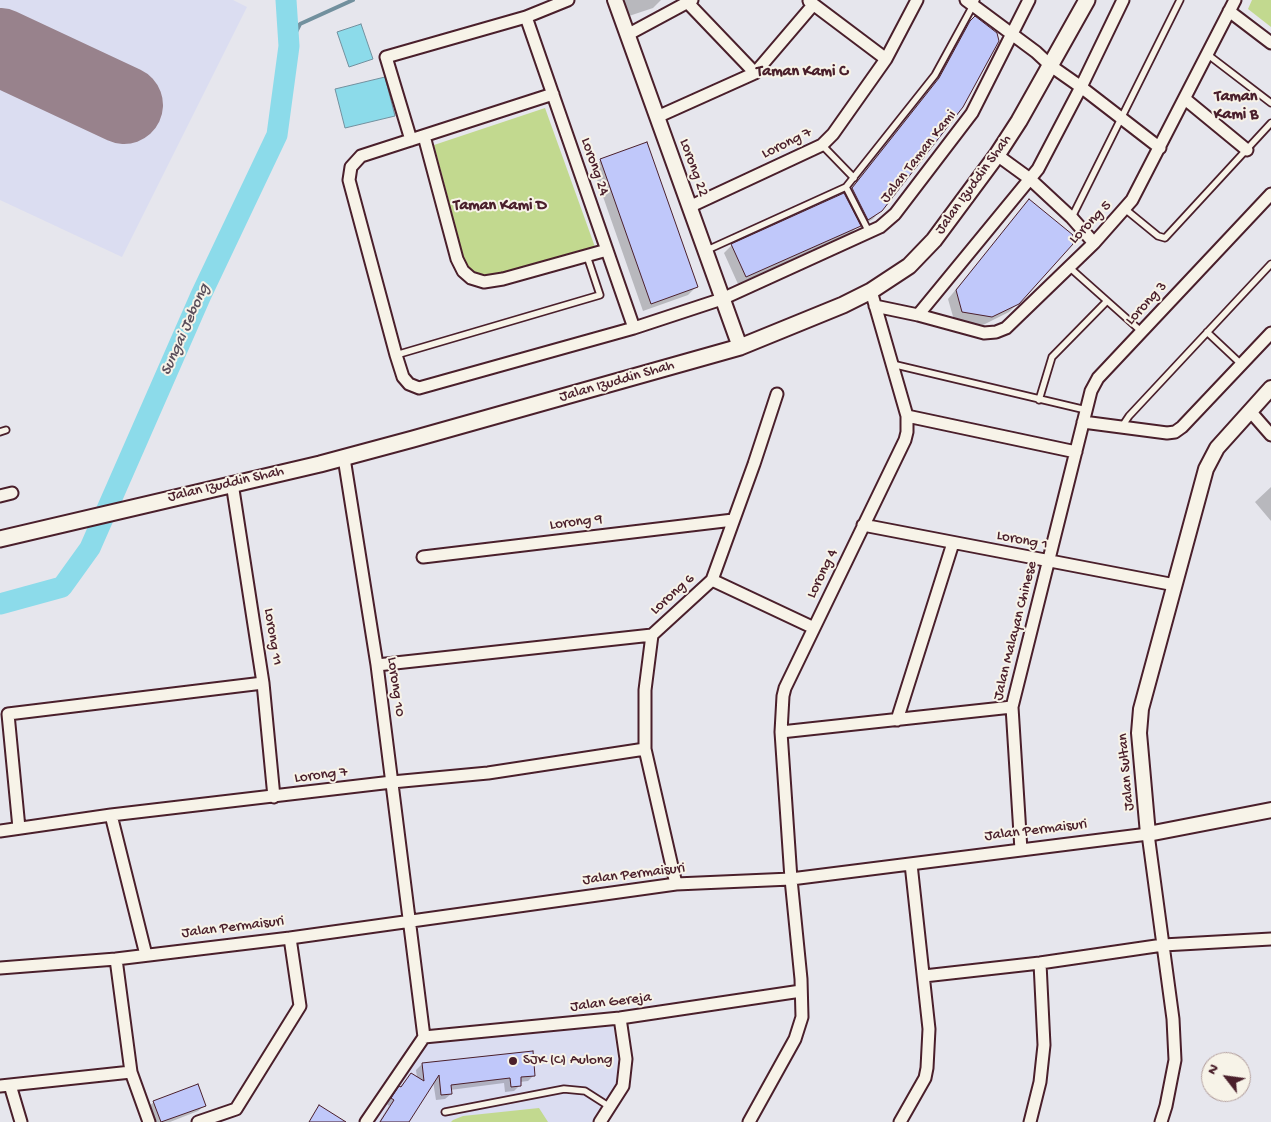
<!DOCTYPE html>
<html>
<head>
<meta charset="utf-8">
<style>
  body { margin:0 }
  #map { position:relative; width:1271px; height:1122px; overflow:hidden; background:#e6e6ed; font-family:"Gochi Hand",sans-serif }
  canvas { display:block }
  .north { position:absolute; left:1201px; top:1052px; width:50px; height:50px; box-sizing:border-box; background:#f7f3e8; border:1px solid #b29e9c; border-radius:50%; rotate:300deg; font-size:14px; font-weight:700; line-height:20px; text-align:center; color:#4a1f2b }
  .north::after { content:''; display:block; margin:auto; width:18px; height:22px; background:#4a1f2b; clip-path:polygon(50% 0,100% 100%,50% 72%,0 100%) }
</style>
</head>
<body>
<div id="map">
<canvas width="1271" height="1122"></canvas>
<div class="north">N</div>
</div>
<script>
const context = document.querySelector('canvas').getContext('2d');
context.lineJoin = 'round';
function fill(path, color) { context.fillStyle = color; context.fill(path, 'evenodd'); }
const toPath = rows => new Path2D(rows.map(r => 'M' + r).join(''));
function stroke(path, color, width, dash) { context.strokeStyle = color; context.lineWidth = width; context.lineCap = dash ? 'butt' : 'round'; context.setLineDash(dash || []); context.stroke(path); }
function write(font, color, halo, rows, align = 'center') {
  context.font = font + ' "Gochi Hand",sans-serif'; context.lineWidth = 4; context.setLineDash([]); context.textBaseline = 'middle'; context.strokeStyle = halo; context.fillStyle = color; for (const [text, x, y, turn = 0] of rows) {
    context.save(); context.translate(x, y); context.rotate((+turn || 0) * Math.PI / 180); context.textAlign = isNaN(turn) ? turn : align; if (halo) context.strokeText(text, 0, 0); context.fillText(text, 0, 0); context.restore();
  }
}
fill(toPath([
  [0,0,233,0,247,7,122,257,0,200],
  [613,1022,620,1080,593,1122,370,1122,421,1042]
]), '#dbddf1');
fill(toPath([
  [1252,0,1271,0,1271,27,1248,9],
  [545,108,595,247,486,277,475,273,466,266,434,145],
  [539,1108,548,1122,451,1122,453,1120,463,1116]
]), '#c2d98f');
const water = toPath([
  [361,24,373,59,349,67,337,32,361,24],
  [385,77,395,116,345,128,335,89,385,77]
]);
fill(water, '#8cdbea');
stroke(water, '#72909e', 1);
fill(toPath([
  [624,0,661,0,653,8,629,16],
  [975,18,881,210,873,219,860,227,859,225,851,233,738,284,724,253,732,245,844,197,931,87,962,31],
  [601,160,696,287,688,295,643,311,593,168],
  [1029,201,1018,303,1009,312,983,325,954,320,948,299],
  [1271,487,1271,521,1255,502],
  [422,1064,534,1075,528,1081,520,1082,520,1085,514,1091,505,1092,504,1083,450,1090,451,1094,445,1099,436,1100,433,1081,407,1122,379,1122,389,1106,387,1104,394,1094,411,1074,417,1078,416,1070],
  [154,1102,204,1106,198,1111,170,1122,154,1122,148,1107]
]), '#0003');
stroke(toPath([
  [289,46,300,24,353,0]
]), '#72909e', 4);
stroke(toPath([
  [0,604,62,587,90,548,201,295,277,135,289,46,286,0]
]), '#8cdbea', 21);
stroke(toPath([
  [0,47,124,105]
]), '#98828c', 78);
const building = toPath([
  [975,16,997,33,999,41,963,107,882,211,868,220,852,188,939,78,970,21,975,16],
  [647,142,698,287,651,304,600,159,647,142],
  [844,193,861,226,746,277,731,244,844,193],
  [1029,199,1073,235,1073,244,1019,304,992,317,962,312,956,290,1029,199],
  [533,1051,535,1076,521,1077,521,1086,511,1087,510,1078,451,1085,452,1094,441,1095,439,1075,409,1122,380,1122,394,1100,391,1098,399,1086,401,1087,411,1073,424,1081,422,1063,533,1051],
  [198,1084,206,1106,161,1122,153,1101,198,1084],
  [319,1105,346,1122,309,1122,319,1105]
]);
fill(building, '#c0c8fa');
stroke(building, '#4a1f2b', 1);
const service = toPath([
  [1207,54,1271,103],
  [822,145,854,178],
  [846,187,869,232],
  [1125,209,1158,236,1165,238,1271,123],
  [1072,217,1180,0],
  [705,251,846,187,935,75,976,0],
  [1069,267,1142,332],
  [1207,332,1241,364],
  [396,355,600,295,587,256],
  [892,364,1086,410],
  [1039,400,1052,357,1107,301],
  [1121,428,1129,416,1271,264],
  [0,432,6,430],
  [445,1112,564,1089,585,1091,610,1107]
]);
const minor = toPath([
  [966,0,1036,52,1051,66,1081,87,1160,148],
  [809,1,886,59],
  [688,3,755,73],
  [1229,11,1271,43],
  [526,17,634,328],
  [627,35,692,0],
  [553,94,361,156,351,167,349,180,396,355,403,377,409,384,419,388,634,328,722,299,880,227,895,214,972,113,1029,0],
  [1185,99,1247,150],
  [657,117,755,73,813,5],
  [424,136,457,259,463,271,471,278,484,282,503,279,607,250],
  [411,140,386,57,526,17,568,0],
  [997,155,1030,179,1072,218,1094,243],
  [689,207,822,145,833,134,886,59,917,0],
  [875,306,918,315,984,333,996,332,1006,328,1094,243,1132,200,1235,0],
  [918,315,1038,169,1081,87,1123,0],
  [1250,411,1271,435],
  [907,416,1076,452],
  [1083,422,1167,433,1175,432,1182,427,1271,333],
  [344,458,377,665,424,1037,366,1122],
  [232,483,263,683,274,797],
  [0,496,12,493],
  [863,525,1175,585],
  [423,557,733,520],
  [712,580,814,628],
  [377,665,652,635],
  [897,720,953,543],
  [781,732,1012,707],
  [111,815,146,955],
  [19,828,8,714,263,683],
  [0,831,111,815,392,782,488,773,645,749],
  [1021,850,1012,707,1091,391,1098,378,1271,194],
  [676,884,645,749,645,690,652,635,712,580,754,464,777,394],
  [116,959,131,1072,149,1122],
  [0,968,116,959,290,938,676,884,791,879,1148,834,1173,1019,1175,1060,1166,1106,1161,1122],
  [924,976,1040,963,1163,945,1271,939],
  [424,1037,620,1018,801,991],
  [10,1085,21,1122],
  [0,1086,131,1072],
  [198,1122,236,1109,300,1006,290,938],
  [600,1122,623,1086,626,1059,620,1018],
  [749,1122,795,1039,802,1017,801,979,791,879,781,732,783,696,785,688,905,440,907,432,907,416,871,291],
  [900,1122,925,1078,927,1068,929,1029,911,864],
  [1030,1122,1040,1082,1044,1045,1040,963]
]);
const tertiary = toPath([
  [615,0,740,347],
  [1271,388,1217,448,1206,469,1141,709,1139,733,1148,834,1271,810]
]);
const secondary = toPath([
  [0,539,320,464,413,439,740,347,843,305,871,291,909,266,934,240,997,155,1019,121,1087,0]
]);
stroke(service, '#4a1f2b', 9);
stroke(minor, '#4a1f2b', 15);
stroke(tertiary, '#4a1f2b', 18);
stroke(secondary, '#4a1f2b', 19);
stroke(service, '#f7f3e8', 5.5);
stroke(minor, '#f7f3e8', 11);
stroke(tertiary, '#f7f3e8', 14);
stroke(secondary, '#f7f3e8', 15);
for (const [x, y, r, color] of [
  [513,1061,5,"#4a1f2b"]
]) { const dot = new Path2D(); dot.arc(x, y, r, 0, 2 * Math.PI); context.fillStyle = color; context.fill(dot); stroke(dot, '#f7f3e8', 2); }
write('15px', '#4a1f2b', '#f7f3e8', [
  ["Lorong 7",787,144,-26],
  ["Jalan Taman Kami",919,157,-52],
  ["Lorong 24",594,167,71],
  ["Lorong 22",693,168,70],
  ["Jalan Izuddin Shah",974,185,-54],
  ["Lorong 5",1091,223,-46],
  ["Lorong 3",1147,304,-47],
  ["Jalan Izuddin Shah",617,382,-16],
  ["Jalan Izuddin Shah",226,485,-13],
  ["Lorong 9",576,523,-7],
  ["Lorong 1",1022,541,11],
  ["Lorong 4",823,574,-64],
  ["Lorong 6",673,595,-42],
  ["Jalan Malayan Chinese",1016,631,-76],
  ["Lorong 11",272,637,81],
  ["Lorong 10",395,687,82],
  ["Jalan Sultan",1127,772,-95],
  ["Lorong 7",321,776,-7],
  ["Jalan Permaisuri",1036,831,-7],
  ["Jalan Permaisuri",634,875,-7],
  ["Jalan Permaisuri",233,928,-7],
  ["Jalan Gereja",611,1003,-7]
]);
write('15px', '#4a1f2b', '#f7f3e8', [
  ["SJK (C) Aulong",523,1061]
], 'left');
write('bold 16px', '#4a1f2b', '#f7f3e8', [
  ["Taman Kami C",802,73],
  ["Taman",1236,98],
  ["Kami B",1236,116],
  ["Taman Kami D",500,207]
]);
write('italic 16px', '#5a4e5b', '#f7f3e8', [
  ["Sungai Jebong",186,330,-66]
]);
</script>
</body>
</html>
